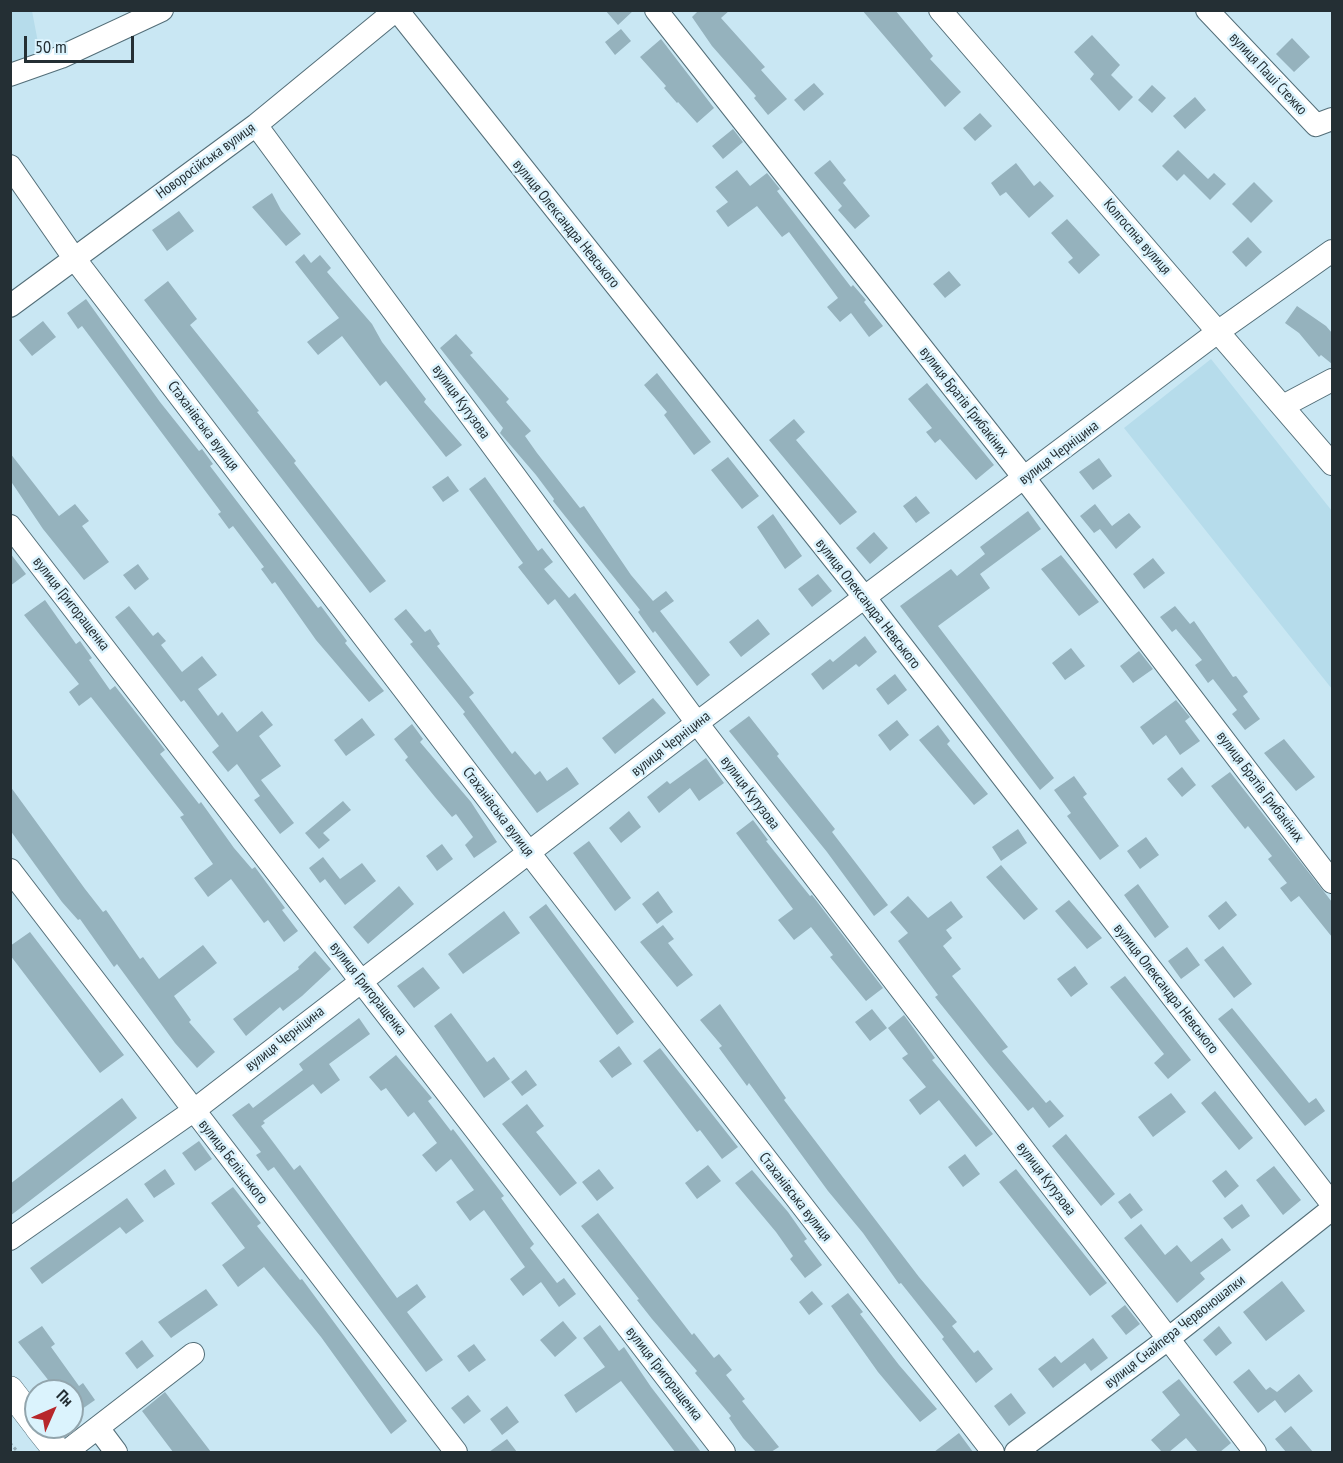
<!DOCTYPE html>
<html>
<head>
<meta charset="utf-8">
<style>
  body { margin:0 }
  #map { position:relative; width:1343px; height:1463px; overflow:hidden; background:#c9e7f3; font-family:"PT Sans Narrow",sans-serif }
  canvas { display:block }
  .frame { position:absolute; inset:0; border:12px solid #242f34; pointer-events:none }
  .north { position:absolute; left:24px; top:1379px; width:60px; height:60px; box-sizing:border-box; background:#dbf3fd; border:2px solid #92a5ad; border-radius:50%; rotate:45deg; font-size:16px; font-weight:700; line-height:24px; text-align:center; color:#242f34 }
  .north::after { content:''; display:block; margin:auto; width:21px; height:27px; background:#b7272b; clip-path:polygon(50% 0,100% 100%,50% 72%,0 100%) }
  .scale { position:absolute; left:24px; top:36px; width:110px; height:27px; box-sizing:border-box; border:3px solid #242f34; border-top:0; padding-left:8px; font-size:18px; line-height:21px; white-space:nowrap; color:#242f34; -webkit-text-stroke:4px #dbf3fd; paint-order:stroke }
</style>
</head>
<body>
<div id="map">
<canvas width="1343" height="1463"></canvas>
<div class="frame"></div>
<div class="north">Пн</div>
<div class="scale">50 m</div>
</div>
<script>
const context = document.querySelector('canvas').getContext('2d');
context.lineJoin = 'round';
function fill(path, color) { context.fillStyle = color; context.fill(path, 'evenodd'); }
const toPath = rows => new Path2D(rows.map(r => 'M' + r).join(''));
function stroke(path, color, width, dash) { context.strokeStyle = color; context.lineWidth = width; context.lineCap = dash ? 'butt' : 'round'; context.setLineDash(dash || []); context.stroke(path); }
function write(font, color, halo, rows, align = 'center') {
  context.font = font + ' "PT Sans Narrow",sans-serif'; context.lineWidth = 5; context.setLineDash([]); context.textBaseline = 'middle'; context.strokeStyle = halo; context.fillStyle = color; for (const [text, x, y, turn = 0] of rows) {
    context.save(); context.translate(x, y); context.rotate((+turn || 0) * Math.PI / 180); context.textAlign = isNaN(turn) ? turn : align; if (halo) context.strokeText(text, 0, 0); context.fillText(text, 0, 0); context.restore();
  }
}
fill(toPath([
  [11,11,32,11,40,53,11,62],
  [1211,359,1332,511,1332,689,1124,428]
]), '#b6dceb');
fill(toPath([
  [605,10,634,10,618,25],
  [699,10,730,10,721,18,765,67,761,70,787,99,768,115,754,98,756,96,712,46,692,17],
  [862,10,895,10,933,56,930,59,961,92,945,107],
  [621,29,631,41,615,55,605,42],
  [1092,35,1120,65,1111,75,1133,97,1119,111,1090,79,1094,74,1074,52],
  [1292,38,1310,57,1294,72,1276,54],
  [661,39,714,108,697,123,678,102,677,103,664,88,666,86,640,57],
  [814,83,824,94,804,111,794,100],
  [1152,85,1166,98,1152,113,1138,100],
  [1195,97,1206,110,1185,129,1173,116],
  [980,113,992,126,975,141,963,128],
  [733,129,743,142,723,159,712,146],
  [1178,150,1208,179,1214,173,1226,184,1210,200,1184,174,1177,181,1162,166],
  [830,160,846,180,843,183,870,216,855,229,838,210,842,206,814,173],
  [1016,163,1034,186,1040,181,1054,196,1029,218,1006,192,1000,196,991,183],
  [737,170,750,186,767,173,780,189,777,191,851,287,853,285,866,300,864,302,883,326,869,337,851,313,840,322,827,307,838,298,789,232,782,237,757,206,728,227,716,211,728,202,715,187],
  [1254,182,1273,201,1251,223,1232,204],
  [272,193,281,210,301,234,286,246,252,207],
  [179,211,194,231,167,251,152,230],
  [1067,219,1100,255,1079,274,1068,262,1073,258,1051,233],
  [1248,237,1262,252,1246,267,1232,252],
  [304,254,311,263,320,255,331,268,327,272,372,324,382,342,426,399,424,402,462,445,446,457,386,381,380,386,342,336,318,355,307,342,339,318,295,262],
  [949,271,961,285,945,298,933,284],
  [168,281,197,319,190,325,259,411,257,412,296,461,294,463,386,581,370,593,144,300],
  [86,299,160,402,199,451,202,449,213,464,210,466,318,608,321,606,347,641,345,643,384,691,369,702,316,640,275,582,272,584,261,569,264,567,233,526,229,529,218,514,221,512,82,326,78,329,67,313],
  [1297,306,1326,326,1332,333,1332,364,1321,355,1319,357,1299,333,1285,323],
  [43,321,56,337,32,356,19,340],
  [456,334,473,353,470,355,509,399,506,402,531,431,525,436,537,453,580,508,584,506,631,575,653,601,666,591,674,601,660,611,710,675,697,686,655,631,653,633,638,612,640,610,553,501,554,499,536,475,500,433,503,428,440,348],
  [657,373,711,442,694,455,664,415,667,412,644,385],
  [927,383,994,465,976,480,940,439,935,443,926,432,932,428,908,399],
  [794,419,805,432,796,440,857,512,840,525,769,440],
  [10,453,59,516,75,504,89,521,82,526,109,562,84,580,43,529,10,480],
  [728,457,759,496,742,509,711,470],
  [1099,458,1112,476,1093,490,1079,472],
  [448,476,459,491,443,502,432,487],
  [485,477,538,551,542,548,553,562,544,569,569,598,575,593,636,672,619,685,555,599,548,605,518,567,523,563,469,489],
  [916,496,930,513,916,523,903,506],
  [1095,504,1112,526,1129,513,1141,527,1116,549,1100,529,1094,533,1080,516],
  [1028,511,1041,529,980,574,990,588,938,626,1054,778,1040,790,900,606,951,569,957,576,985,554,980,547],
  [773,514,802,556,785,569,757,527],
  [874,532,888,548,870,564,856,548],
  [10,553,26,574,10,586],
  [1061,555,1099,602,1079,616,1041,569],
  [1153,558,1165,573,1144,589,1133,574],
  [138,564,149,579,135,590,123,575],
  [818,574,832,591,812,607,798,589],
  [45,600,76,644,80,641,92,658,89,660,110,690,115,686,159,742,165,750,160,754,199,804,201,802,234,848,252,869,255,867,285,908,282,910,298,931,284,942,268,920,264,923,231,879,208,897,194,878,213,864,180,817,184,815,91,697,79,706,69,692,79,684,24,615],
  [129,606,153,636,158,632,166,641,161,645,182,672,202,656,217,675,198,689,218,716,222,712,237,732,262,711,273,725,259,736,281,766,261,780,294,823,280,834,254,800,260,796,237,764,228,772,212,752,219,746,184,700,181,702,115,617],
  [1175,606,1190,624,1194,621,1233,677,1236,676,1248,692,1243,696,1260,719,1245,730,1232,714,1237,710,1213,679,1208,683,1195,665,1202,660,1176,629,1172,632,1160,617],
  [406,609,425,632,430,629,440,644,437,646,474,693,469,697,512,754,515,751,535,775,540,771,547,781,567,767,579,784,537,813,463,714,465,712,410,644,413,642,394,619],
  [758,619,770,634,741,657,729,642],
  [865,636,877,652,859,667,856,664,823,690,811,674,830,659,833,662],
  [1071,648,1085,666,1065,680,1052,663],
  [1139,651,1153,669,1133,683,1120,666],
  [895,674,907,690,888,705,876,689],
  [653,698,666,713,615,754,602,738],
  [1176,700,1190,717,1185,721,1200,741,1180,755,1166,735,1153,745,1140,727],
  [749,716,779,754,777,756,835,829,832,832,888,905,874,916,827,852,729,731],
  [362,718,375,735,346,756,334,740],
  [897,720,909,735,890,751,878,735],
  [412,724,423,739,420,742,471,802,497,842,474,858,465,845,473,837,456,814,452,817,435,797,405,760,408,757,394,739],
  [938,725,950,741,947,744,988,794,974,805,919,740],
  [1284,739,1315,777,1296,791,1264,753],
  [706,758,724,783,699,801,690,788,659,813,647,797,667,781,670,784],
  [1182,767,1196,785,1182,797,1167,779],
  [1230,772,1332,902,1332,937,1299,896,1291,902,1280,888,1287,883,1268,859,1272,856,1248,826,1245,829,1211,786],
  [1074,776,1087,794,1083,797,1119,846,1100,860,1067,816,1071,813,1054,790],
  [10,786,85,889,103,912,106,910,140,959,143,957,159,979,203,945,217,963,174,996,191,1020,189,1022,215,1052,197,1068,175,1043,117,964,114,967,80,919,78,920,62,902,10,830],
  [343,801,351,810,323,833,330,840,319,849,305,833],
  [629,811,641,827,621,843,609,828],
  [753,820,768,840,766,841,810,896,812,895,883,988,866,1001,830,957,833,955,811,927,794,940,778,920,793,909,736,833],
  [1018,829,1027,843,1001,861,992,847],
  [1146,837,1159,855,1140,869,1127,851],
  [589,841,631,898,615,911,573,853],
  [442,844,453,859,437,871,426,856],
  [323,857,340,879,362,863,376,881,345,905,325,879,320,883,309,868],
  [1001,865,1038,909,1024,920,986,877],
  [1138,884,1169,927,1155,938,1124,895],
  [399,886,414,904,368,944,353,927],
  [658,891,673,912,657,924,642,904],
  [908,896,928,918,951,901,963,917,946,930,952,938,943,946,961,969,952,976,1008,1047,1002,1051,1046,1103,1050,1100,1064,1116,1049,1128,1033,1107,1028,1111,988,1063,935,997,938,995,898,941,908,933,890,912],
  [1069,900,1102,938,1087,949,1055,911],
  [1226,901,1237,915,1219,930,1208,916],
  [546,904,634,1022,617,1035,529,917],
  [504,911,520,933,463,974,448,954],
  [663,925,674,939,668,943,693,975,677,987,640,942],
  [30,932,124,1055,100,1073,10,955,10,946],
  [1223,946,1252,984,1234,998,1204,960],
  [1187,947,1200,965,1181,979,1168,961],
  [315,951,331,969,302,996,283,1011,280,1007,246,1036,233,1019,299,969,298,967],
  [1075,966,1088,984,1071,997,1057,979],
  [423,967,440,988,414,1008,397,986],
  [1125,976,1191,1060,1168,1079,1154,1063,1164,1054,1110,987],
  [720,1004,786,1098,784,1100,919,1277,957,1322,952,1326,974,1353,978,1350,993,1369,976,1383,942,1339,944,1337,901,1283,899,1284,863,1233,828,1191,749,1083,747,1086,719,1048,722,1046,700,1020],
  [1232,1008,1309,1103,1316,1098,1325,1111,1305,1126,1218,1019],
  [872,1009,887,1028,870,1041,855,1022],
  [451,1013,487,1062,494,1057,510,1079,484,1098,434,1026],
  [904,1015,935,1058,932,1060,993,1134,976,1147,939,1100,920,1115,909,1100,926,1087,902,1058,908,1054,888,1028],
  [359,1018,370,1034,329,1064,340,1080,321,1094,313,1084,263,1121,265,1123,261,1126,294,1170,300,1165,397,1298,417,1284,426,1297,407,1312,443,1360,426,1372,274,1167,268,1171,256,1155,261,1152,232,1115,249,1103,253,1108,303,1070,299,1064],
  [619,1046,632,1064,612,1078,599,1061],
  [660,1048,738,1147,722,1159,700,1130,697,1132,643,1061],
  [396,1055,432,1098,428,1101,451,1131,453,1129,504,1196,501,1198,534,1244,530,1248,557,1283,564,1278,576,1294,559,1307,541,1282,523,1296,510,1279,525,1267,484,1210,470,1221,456,1202,474,1190,451,1159,436,1172,422,1155,437,1143,414,1112,408,1117,386,1088,381,1091,369,1077],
  [526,1070,537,1085,522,1096,511,1082],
  [1215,1091,1253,1138,1239,1150,1201,1103],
  [1171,1093,1186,1112,1153,1137,1138,1117],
  [122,1098,137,1118,10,1216,10,1184],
  [527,1104,544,1126,536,1132,577,1183,560,1196,502,1124],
  [1066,1134,1115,1194,1101,1206,1052,1146],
  [199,1141,212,1159,195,1171,182,1153],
  [965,1154,980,1174,963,1187,948,1167],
  [708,1165,721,1181,697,1199,685,1183],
  [1274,1166,1301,1200,1283,1215,1256,1180],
  [165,1169,175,1184,154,1198,144,1184],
  [599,1169,614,1188,597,1201,582,1182],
  [1016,1169,1107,1283,1090,1296,999,1182],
  [752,1170,788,1212,807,1239,804,1241,822,1265,805,1278,790,1259,793,1256,776,1232,735,1183],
  [1226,1170,1239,1186,1225,1198,1212,1181],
  [233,1187,261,1223,257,1226,300,1280,302,1279,407,1421,391,1434,321,1337,264,1267,238,1287,222,1265,245,1248,211,1203],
  [1130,1193,1143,1210,1131,1219,1118,1202],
  [127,1198,144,1221,126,1234,120,1227,42,1284,30,1268],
  [1242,1204,1250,1216,1232,1229,1223,1218],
  [598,1213,692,1335,694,1333,714,1358,719,1354,732,1370,726,1375,745,1399,742,1401,779,1447,771,1452,756,1452,743,1438,729,1418,731,1416,695,1373,697,1371,652,1319,637,1300,639,1299,581,1226],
  [1141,1224,1165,1255,1177,1245,1191,1262,1222,1238,1231,1250,1200,1273,1205,1279,1177,1303,1124,1238],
  [1282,1281,1305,1311,1266,1341,1243,1312],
  [206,1289,218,1305,171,1338,158,1322],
  [812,1291,823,1304,809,1315,799,1302],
  [848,1293,863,1312,860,1314,899,1365,937,1409,920,1422,878,1372,831,1306],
  [1125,1305,1140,1324,1126,1335,1111,1316],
  [563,1321,577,1338,555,1357,540,1340],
  [600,1325,619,1351,624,1347,651,1387,701,1452,675,1452,621,1381,576,1413,564,1395,605,1367,583,1338],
  [42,1326,55,1344,51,1347,79,1386,83,1383,95,1400,72,1416,72,1391,57,1391,18,1342],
  [1219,1326,1232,1343,1216,1356,1203,1340],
  [1093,1338,1108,1358,1091,1371,1085,1363,1053,1388,1038,1369,1055,1356,1061,1363],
  [142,1340,154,1356,137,1369,125,1353],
  [474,1344,486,1360,469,1372,457,1356],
  [1249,1369,1266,1390,1270,1387,1277,1392,1299,1374,1313,1391,1285,1413,1275,1400,1258,1413,1233,1382],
  [1179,1379,1231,1443,1220,1452,1198,1452,1186,1438,1169,1452,1162,1452,1151,1440,1180,1415,1162,1392],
  [165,1392,211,1452,173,1452,142,1411],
  [1011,1393,1026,1413,1009,1426,994,1406],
  [468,1395,481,1411,464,1424,451,1408],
  [507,1406,519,1422,502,1435,490,1419],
  [1291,1426,1313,1452,1286,1452,1275,1439],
  [959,1433,973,1452,934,1452],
  [507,1439,517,1452,489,1452]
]), '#95b2bd');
const minor = toPath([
  [397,10,865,598,1332,1204],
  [656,10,1025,479,1332,882],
  [940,10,1332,464],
  [1207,10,1316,125,1332,119],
  [10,75,61,57,162,10],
  [256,125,697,723,1255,1452],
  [10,166,74,258,530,854,993,1452],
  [10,306,256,125,396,10],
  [1283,406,1332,380],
  [10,526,724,1452],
  [10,870,456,1452],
  [10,1239,193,1111,697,723,1219,331,1332,251],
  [98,1428,116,1452],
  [66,1452,193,1354],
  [1016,1452,1168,1339,1332,1209]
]);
const major = toPath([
  [10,1390,36,1424],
  [38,1427,58,1452]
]);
stroke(minor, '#536e78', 24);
stroke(major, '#536e78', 28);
stroke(toPath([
  [10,1443,18,1452]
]), '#95adb7', 3, [3, 3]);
stroke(minor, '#fff', 22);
stroke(major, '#fff', 27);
write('15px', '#242f34', '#dbf3fd', [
  ["вулиця Паші Стежко",1268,74,47],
  ["Новоросійська вулиця",206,161,-36],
  ["вулиця Олександра Невського",566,224,51],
  ["Колгоспна вулиця",1137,237,49],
  ["вулиця Кутузова",461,402,54],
  ["вулиця Братів Грибакіних",964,402,52],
  ["Стаханівська вулиця",203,426,53],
  ["вулиця Черніцина",1059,453,-37],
  ["вулиця Григоращенка",71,604,52],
  ["вулиця Олександра Невського",868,604,52],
  ["вулиця Черніцина",671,744,-38],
  ["вулиця Братів Грибакіних",1260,787,53],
  ["вулиця Кутузова",750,793,53],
  ["Стаханівська вулиця",498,812,53],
  ["вулиця Григоращенка",368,989,52],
  ["вулиця Олександра Невського",1166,989,52],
  ["вулиця Черніцина",285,1039,-38],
  ["вулиця Бєлінського",233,1162,52],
  ["вулиця Кутузова",1046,1179,53],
  ["Стаханівська вулиця",795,1197,52],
  ["вулиця Снайпера Червоношапки",1175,1332,-38],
  ["вулиця Григоращенка",664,1374,52]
]);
</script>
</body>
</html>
